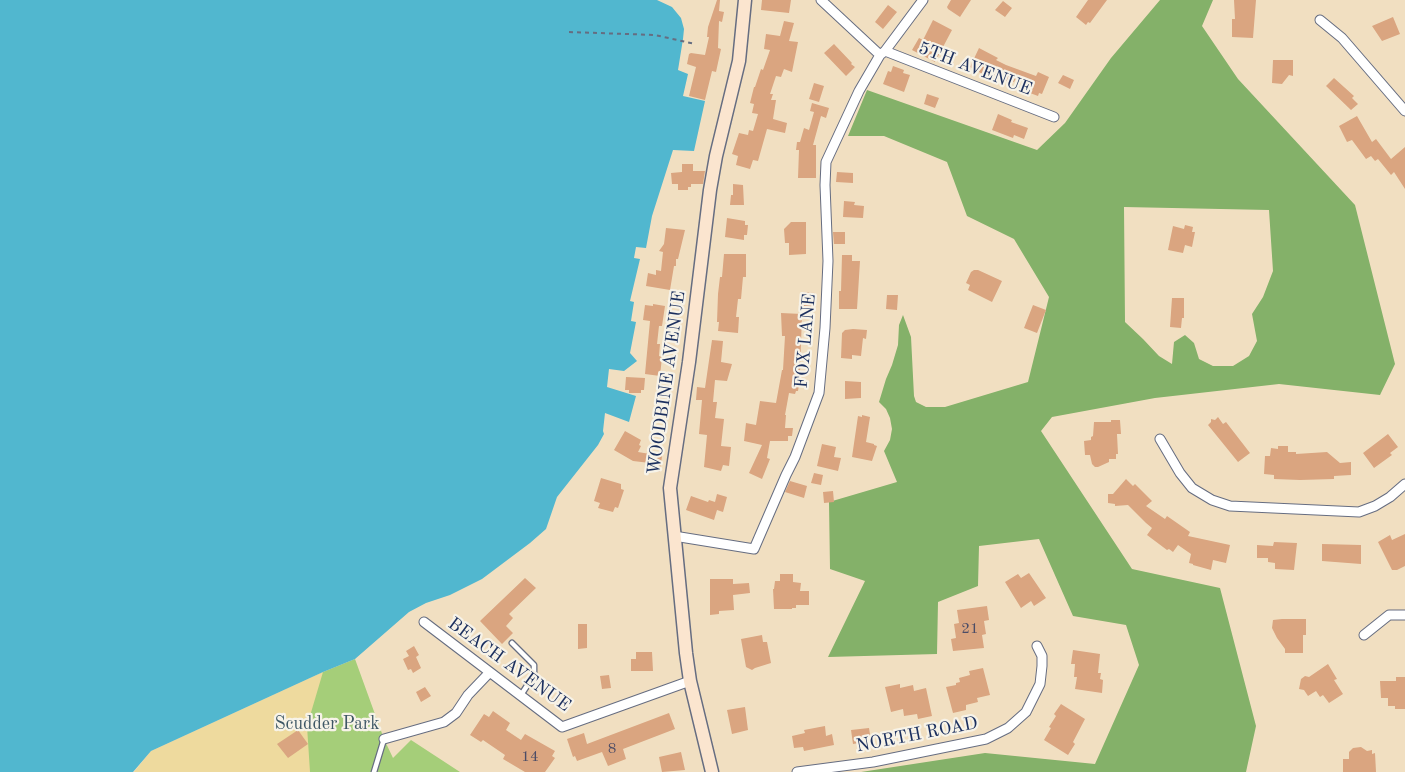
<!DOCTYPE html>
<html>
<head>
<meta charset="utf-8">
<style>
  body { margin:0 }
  canvas { display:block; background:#f1dfc1 }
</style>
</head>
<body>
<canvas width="1405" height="772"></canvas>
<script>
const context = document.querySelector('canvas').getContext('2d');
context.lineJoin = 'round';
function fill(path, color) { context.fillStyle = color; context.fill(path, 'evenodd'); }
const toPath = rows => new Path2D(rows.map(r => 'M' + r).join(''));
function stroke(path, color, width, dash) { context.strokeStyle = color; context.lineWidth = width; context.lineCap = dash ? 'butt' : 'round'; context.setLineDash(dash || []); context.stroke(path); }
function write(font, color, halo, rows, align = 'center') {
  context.font = font + ' "Old Standard TT",serif'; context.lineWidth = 4.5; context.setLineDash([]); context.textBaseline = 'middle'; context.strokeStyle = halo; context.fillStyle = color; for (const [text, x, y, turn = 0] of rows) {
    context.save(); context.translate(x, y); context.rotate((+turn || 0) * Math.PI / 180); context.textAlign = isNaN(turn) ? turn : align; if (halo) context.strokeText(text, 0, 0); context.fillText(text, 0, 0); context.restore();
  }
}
fill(toPath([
  [355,659,384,739,393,758,411,740,460,772,141,772,323,672]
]), '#a5ce79');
fill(toPath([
  [1160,0,1213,0,1202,26,1238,79,1355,205,1395,364,1380,395,1279,384,1155,398,1052,417,1041,431,1132,569,1220,588,1256,726,1246,772,861,772,985,753,1095,764,1139,665,1126,625,1073,616,1039,539,979,546,978,586,938,602,937,654,828,657,865,581,830,569,829,502,897,482,884,451,890,440,892,429,890,418,886,409,879,402,886,379,892,365,898,345,899,325,903,315,911,337,914,396,916,402,926,407,945,407,1028,382,1049,297,1014,239,967,216,947,162,884,136,848,136,867,90,1037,150,1065,123,1111,58],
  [1124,207,1269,210,1273,271,1263,297,1252,314,1257,341,1249,356,1233,366,1213,366,1199,359,1194,343,1185,335,1174,342,1172,364,1159,356,1143,339,1125,322]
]), '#84b169');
fill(toPath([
  [323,672,307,726,310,772,134,772,151,751]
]), '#eeda9e');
fill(toPath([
  [0,0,657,0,672,7,681,18,684,29,683,39,678,70,688,74,683,96,705,101,694,151,673,150,652,216,646,248,636,247,634,258,640,259,630,301,634,302,631,321,636,322,630,353,637,361,624,371,609,369,607,387,636,396,629,422,605,413,603,431,604,434,598,445,557,497,546,529,530,543,482,579,450,595,426,603,409,612,355,659,323,672,151,751,133,772,0,772]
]), '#51b7cf');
fill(toPath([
  [717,0,720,0,719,11,724,12,722,22,719,21,718,48,721,49,716,72,712,71,705,100,689,96,696,67,687,64,689,54,691,53,705,55,709,37,707,37,708,27],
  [762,0,791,0,789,13,761,10],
  [951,0,971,0,960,17,948,9,947,7],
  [1088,0,1107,0,1090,23,1088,22,1086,25,1076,17],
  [1234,0,1256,0,1253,38,1232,37,1232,19,1235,19],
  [1003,1,1012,8,1005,17,995,10],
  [888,5,897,12,883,29,875,22],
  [1393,17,1400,34,1382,41,1372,26],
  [933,20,952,30,935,62,912,50,919,38,923,40],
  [784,21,794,23,789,41,798,42,792,72,784,69,781,77,776,76,770,94,773,94,771,100,776,100,773,119,787,123,785,133,767,129,758,161,753,160,750,169,736,165,738,156,732,154,739,133,748,135,749,130,753,131,758,114,752,113,754,104,750,103,754,87,755,87,761,69,763,70,770,50,764,49,766,34,780,36],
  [834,44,852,63,851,64,855,67,846,76,824,53],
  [979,48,998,58,996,60,1006,65,1036,76,1038,72,1049,77,1042,94,1039,93,1038,96,1030,93,1033,85,1016,78,1014,82,1012,82,1012,83,990,75,988,77,970,67],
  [1273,60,1293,60,1293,76,1289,75,1282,84,1272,83],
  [893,66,904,70,903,73,910,75,904,92,883,84,888,71,891,72],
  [1063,75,1074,80,1070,89,1058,83],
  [1334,78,1354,96,1352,98,1358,104,1351,110,1326,86],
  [814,83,824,86,819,102,809,99],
  [927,94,939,98,935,108,924,104],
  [812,103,829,108,826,118,821,116,813,145,816,145,816,178,798,178,799,150,796,150,797,142,800,142,804,128,809,130,814,112,810,111],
  [998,114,1012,120,1011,122,1028,128,1024,139,1014,135,1013,138,992,130],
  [1357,116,1372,142,1376,139,1391,159,1405,147,1405,189,1394,172,1391,175,1378,159,1375,161,1371,156,1366,159,1352,140,1347,142,1339,126],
  [682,164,693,164,693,171,705,171,703,184,691,184,691,187,688,187,688,190,678,190,678,184,672,184,671,173,682,172],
  [837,172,853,173,853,183,836,182],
  [733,184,743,185,744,205,730,205,731,195,733,195],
  [844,201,855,202,854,205,864,206,863,218,843,217],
  [727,218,745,221,745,225,748,225,747,235,744,235,744,240,725,237],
  [791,222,806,222,806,254,789,255,789,243,785,243,784,229],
  [1185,225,1193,227,1192,232,1195,232,1192,247,1185,245,1183,253,1168,250,1173,226,1184,229],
  [666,228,685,230,678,259,676,259,676,266,674,266,670,290,646,286,648,273,656,275,656,270,661,271,663,252,659,251,664,244],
  [833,232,845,232,845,244,834,244],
  [724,254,746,254,746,277,743,277,741,299,738,299,736,317,739,317,738,333,718,331,719,322,717,322,718,294,720,277,722,277],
  [842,255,852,255,852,261,860,261,857,309,839,309,839,291,841,291],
  [974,270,978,270,1002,281,992,302,968,290,970,285,966,283,971,272],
  [803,292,815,293,814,305,812,305,812,307,802,306],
  [887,295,898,295,897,310,886,309],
  [1172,298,1184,298,1184,318,1182,318,1181,328,1170,327],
  [653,304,665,306,662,326,659,326,657,344,660,344,659,356,662,357,660,376,645,374,650,321,643,320,645,305,653,306],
  [1033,305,1046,310,1037,333,1024,328],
  [781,313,802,314,800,373,801,373,798,391,796,391,795,394,789,393,785,415,786,415,785,428,793,428,792,436,788,436,788,441,770,441,767,458,770,459,762,479,749,473,762,445,744,441,746,423,756,425,760,401,776,403,782,370,783,370,785,336,782,336],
  [853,329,867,330,866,339,863,338,861,356,852,355,852,359,841,358,842,333,845,330],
  [712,340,723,341,721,362,732,364,727,381,715,380,713,402,717,402,715,418,724,419,721,446,731,447,729,466,723,465,721,471,704,467,707,435,699,434,702,400,696,400,697,387,705,388],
  [626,377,645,378,644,390,641,390,641,393,629,393,629,390,625,390],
  [845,381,861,382,861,398,845,399],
  [862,415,870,417,866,442,874,444,874,445,877,446,872,461,852,457,858,416,862,417],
  [1218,417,1223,424,1226,422,1250,453,1238,462,1208,425,1211,422,1211,419,1215,420],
  [1111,420,1120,420,1121,434,1117,434,1118,454,1116,454,1116,459,1109,459,1109,462,1098,467,1095,467,1092,464,1090,455,1085,455,1084,441,1091,440,1091,437,1093,436,1094,422,1111,422],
  [625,431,641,440,639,445,641,446,638,452,662,456,660,472,648,470,650,463,633,461,614,450],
  [1388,434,1398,447,1390,453,1392,455,1374,468,1363,453],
  [822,444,836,447,834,457,841,458,838,471,817,466],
  [1278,446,1288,446,1288,452,1296,452,1296,454,1327,452,1340,463,1351,462,1351,475,1334,476,1334,479,1300,480,1274,479,1274,475,1264,474,1265,456,1270,456,1271,448,1278,449],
  [814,473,823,475,821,485,811,483],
  [601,478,621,484,621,489,624,490,618,508,615,507,613,512,598,508,600,503,594,501],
  [1126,479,1133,486,1135,484,1152,501,1146,506,1165,519,1167,516,1190,532,1188,536,1230,545,1226,563,1213,560,1211,570,1193,565,1193,564,1189,563,1191,554,1178,545,1173,552,1169,549,1167,550,1147,535,1152,528,1146,523,1128,505,1115,506,1115,504,1108,503,1108,494,1113,494],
  [790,481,807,486,804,498,785,492],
  [833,491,834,502,824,503,823,492],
  [717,494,727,497,723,512,717,510,714,520,686,510,691,496,708,502,709,500,715,502],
  [1405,534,1405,566,1397,570,1392,570,1378,542,1390,535,1392,540],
  [1274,542,1297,543,1294,570,1275,569,1275,563,1268,562,1268,558,1257,558,1257,545,1273,546],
  [1322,544,1361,545,1361,564,1322,561],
  [1029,573,1046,598,1034,606,1031,601,1021,608,1005,582,1018,574,1021,578],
  [780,574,793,574,793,582,801,583,800,591,809,591,809,605,796,605,796,608,792,608,792,609,774,609,773,589,774,589,775,581,780,581],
  [525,578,536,588,509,614,513,618,506,626,513,633,502,644,480,621],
  [710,579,733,579,733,584,749,583,750,593,733,595,734,610,719,611,719,614,710,615],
  [987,606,989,620,984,621,986,634,982,635,984,648,953,651,951,639,956,638,954,624,959,623,957,610],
  [1282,619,1306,619,1306,635,1303,635,1303,653,1285,653,1285,649,1277,638,1272,628,1273,620],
  [578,624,587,624,587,648,578,649],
  [762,635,763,642,767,642,771,663,755,668,752,670,746,667,741,639],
  [414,646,419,655,416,657,421,668,413,673,411,669,408,670,403,659,409,656,406,651],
  [1073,650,1100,654,1098,673,1101,673,1100,679,1103,680,1102,693,1075,689,1077,677,1074,677,1075,664,1071,664],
  [636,652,652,652,653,671,631,671,631,659,636,659],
  [1328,664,1337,679,1334,680,1343,694,1329,703,1323,695,1320,697,1316,691,1308,696,1304,690,1299,689,1301,679,1305,676,1309,677],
  [983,668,990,695,977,698,978,702,966,705,966,710,953,713,946,687,956,685,956,683,960,682,959,678,970,675,969,671],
  [609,675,611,688,602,689,600,676],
  [1396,677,1405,677,1405,709,1395,709,1395,706,1388,706,1388,698,1381,698,1380,681,1396,681],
  [900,684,900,688,913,685,914,691,926,688,932,716,918,719,917,714,904,716,903,709,891,712,885,687],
  [425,687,431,696,421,702,416,692],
  [1061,704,1085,719,1073,742,1075,744,1068,755,1044,740,1051,728,1049,727,1056,716,1054,714],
  [745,707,748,730,732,734,727,710],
  [493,711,510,723,506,730,521,740,525,734,555,751,552,756,555,758,545,772,525,772,503,759,505,755,483,740,481,742,470,735,484,714,489,717],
  [669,713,675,729,623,749,626,759,608,766,602,752,577,761,575,756,573,757,567,739,584,733,587,744],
  [825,726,826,736,832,734,834,745,804,751,803,747,794,748,792,736,805,733,804,730],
  [869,728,871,741,853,744,851,730],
  [298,730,308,744,288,758,277,744],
  [1361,747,1367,751,1372,750,1372,754,1375,753,1376,772,1343,772,1343,759,1349,759,1349,752,1353,748],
  [681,752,685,770,662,772,659,757]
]), '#daa580');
const service = toPath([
  [512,643,534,665,534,675,521,695],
  [374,772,384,739]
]);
const minor = toPath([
  [821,0,880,55],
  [1320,20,1342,38,1405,111],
  [885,51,1054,117],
  [1160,439,1180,473,1192,488,1212,500,1230,506,1359,512,1375,506,1390,497,1405,484],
  [674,536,754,549,786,475,795,457,819,393,825,328,828,261,825,185,826,162,859,91,880,55,885,51,923,0],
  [424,622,562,727,690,681],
  [1364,635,1389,615,1405,615],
  [384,739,444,722,456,713,468,695,489,673],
  [797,772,873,762,986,739,1008,728,1026,712,1040,684,1042,666,1042,656,1037,646]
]);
const secondary = toPath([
  [712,772,690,681,686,653,670,488,689,362,710,190,716,156,739,61,745,0]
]);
stroke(service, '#666d81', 7);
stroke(minor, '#666d81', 11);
stroke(secondary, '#666d81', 15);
stroke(toPath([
  [569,32,655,35,695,44]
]), '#666d81', 2, [4, 4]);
stroke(service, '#fff', 4.5);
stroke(minor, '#fff', 9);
stroke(secondary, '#fbe5cf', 12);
write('15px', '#4b4c66', null, [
  ["21",970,629],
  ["8",612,749],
  ["14",530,757]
]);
write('18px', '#1b2f5e', '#f7f3e8', [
  ["5TH AVENUE",975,69,21],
  ["FOX LANE",806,341,-85],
  ["WOODBINE AVENUE",667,383,-82],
  ["BEACH AVENUE",509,665,36],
  ["NORTH ROAD",917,735,-11]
]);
write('18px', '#3e5765', '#f7f3e8', [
  ["Scudder Park",327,724]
]);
</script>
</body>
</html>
